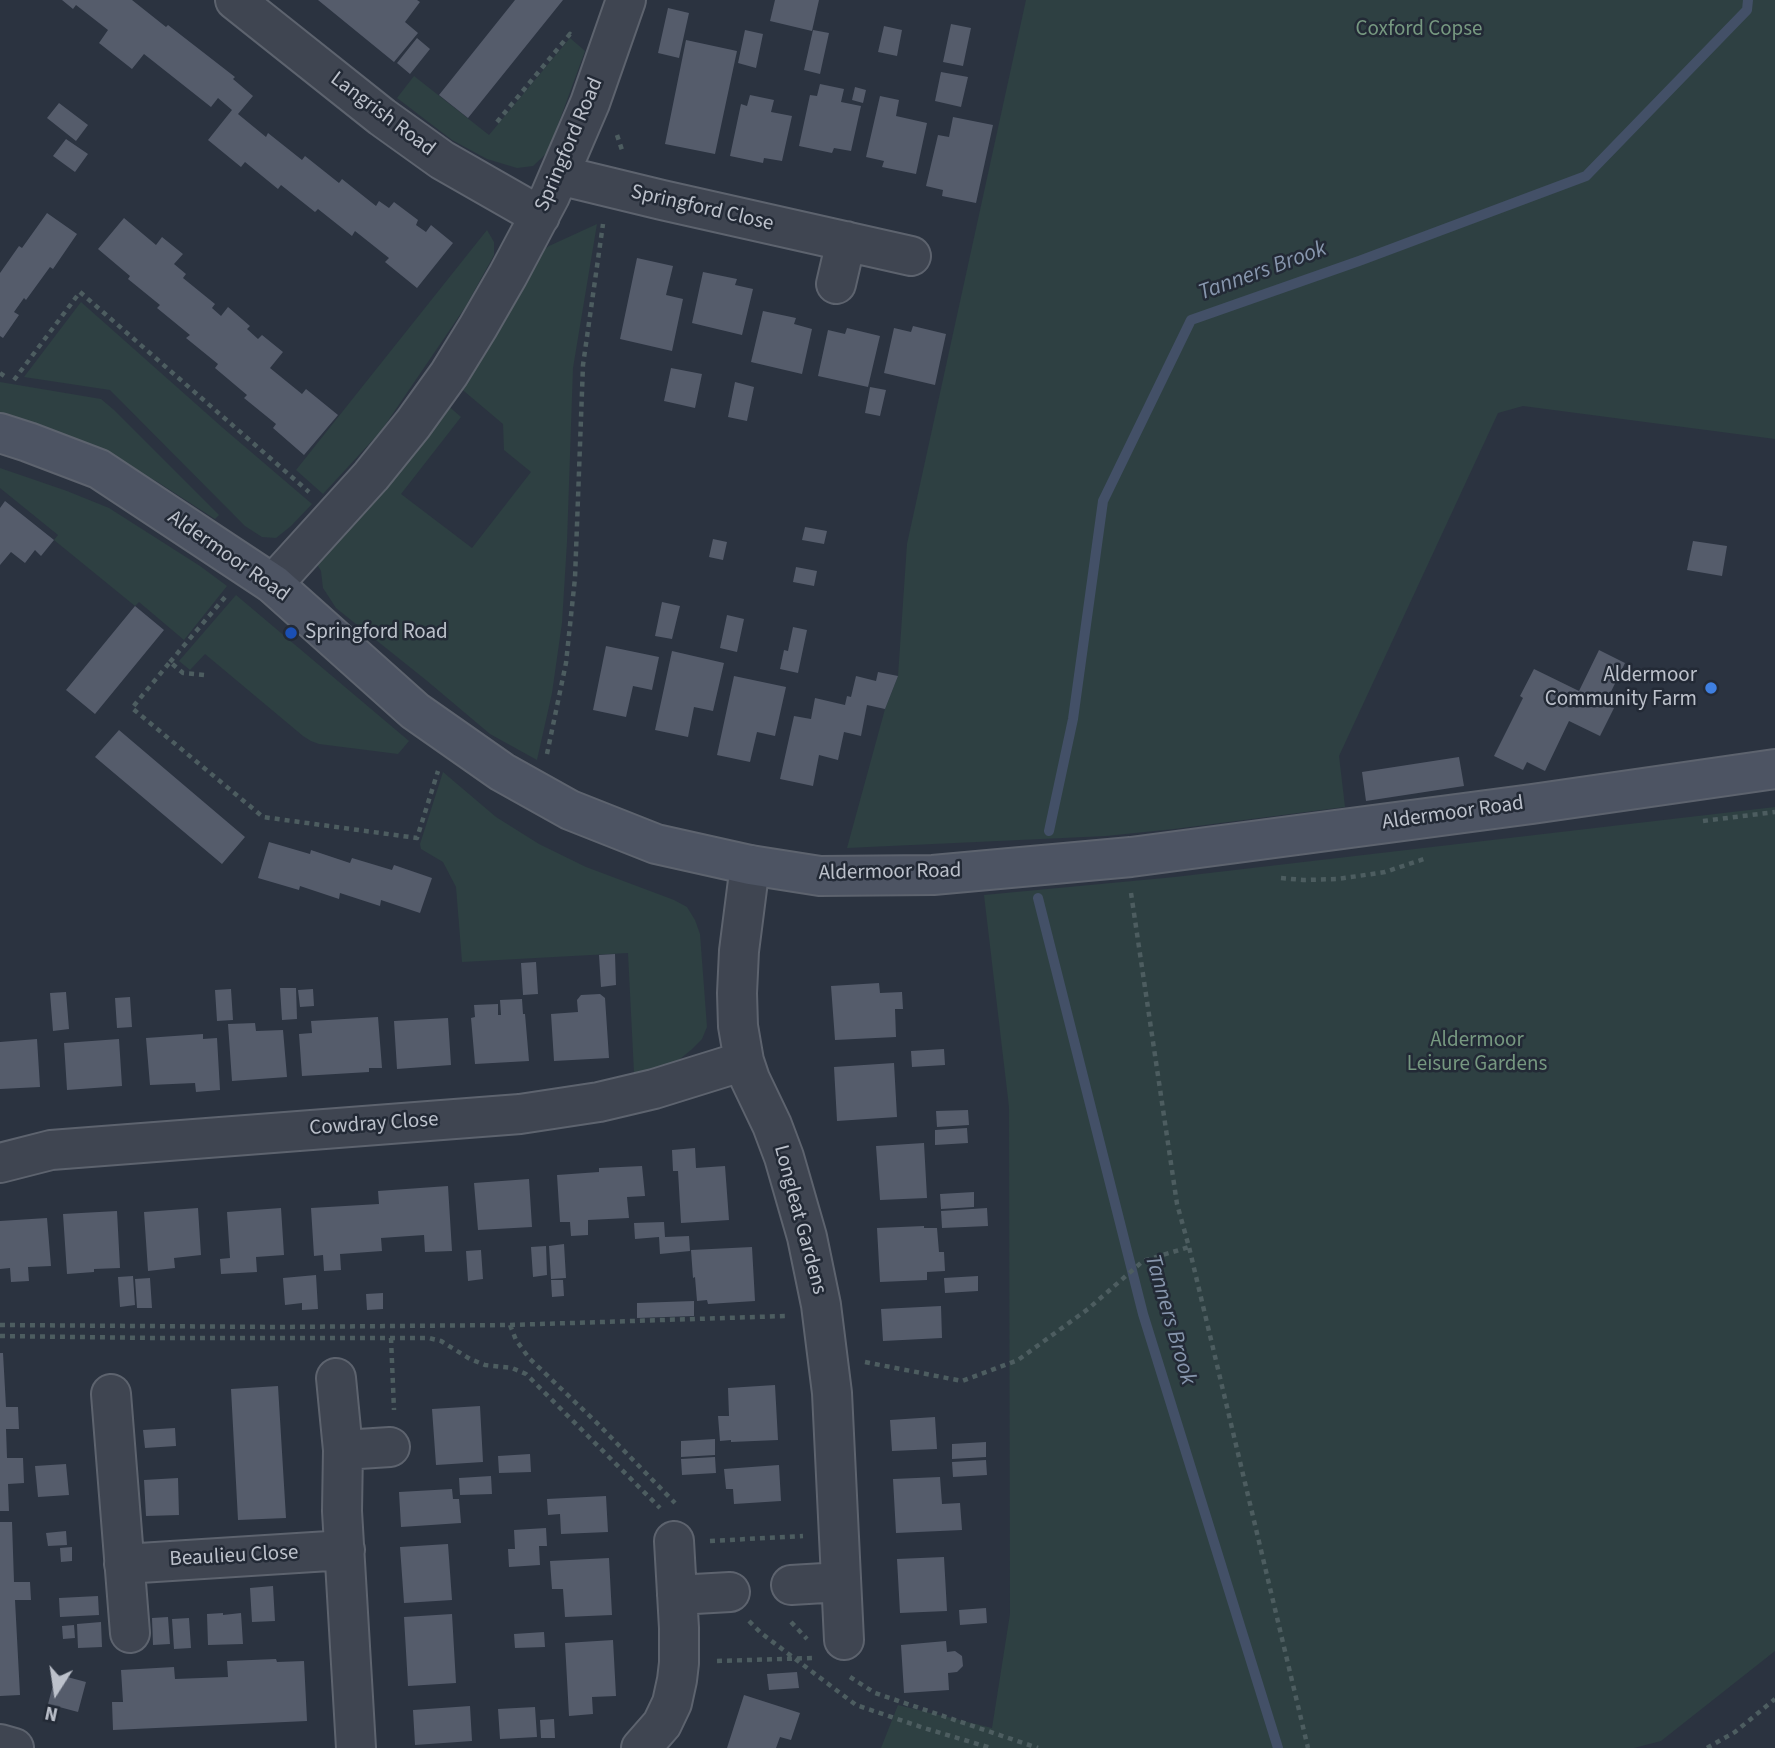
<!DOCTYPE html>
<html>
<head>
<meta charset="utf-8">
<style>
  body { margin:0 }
  #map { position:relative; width:1775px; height:1748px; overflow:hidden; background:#2b3340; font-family:"Source Sans 3",sans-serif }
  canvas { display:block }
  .north { position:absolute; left:21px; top:1657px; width:70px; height:70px; -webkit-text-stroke:5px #232a36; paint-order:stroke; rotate:192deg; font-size:19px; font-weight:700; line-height:28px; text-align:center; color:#bcc1cb }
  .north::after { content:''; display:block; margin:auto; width:24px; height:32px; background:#bcc1cb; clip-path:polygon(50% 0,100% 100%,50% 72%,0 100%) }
</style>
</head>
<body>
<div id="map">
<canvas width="1775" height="1748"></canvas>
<div class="north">N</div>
</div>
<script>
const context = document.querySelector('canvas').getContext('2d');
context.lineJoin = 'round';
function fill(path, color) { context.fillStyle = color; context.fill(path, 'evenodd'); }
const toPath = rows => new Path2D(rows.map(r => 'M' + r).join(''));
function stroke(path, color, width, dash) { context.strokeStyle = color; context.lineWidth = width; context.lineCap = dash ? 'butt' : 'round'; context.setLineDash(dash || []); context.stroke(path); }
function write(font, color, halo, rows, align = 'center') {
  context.font = font + ' "Source Sans 3",sans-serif'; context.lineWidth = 5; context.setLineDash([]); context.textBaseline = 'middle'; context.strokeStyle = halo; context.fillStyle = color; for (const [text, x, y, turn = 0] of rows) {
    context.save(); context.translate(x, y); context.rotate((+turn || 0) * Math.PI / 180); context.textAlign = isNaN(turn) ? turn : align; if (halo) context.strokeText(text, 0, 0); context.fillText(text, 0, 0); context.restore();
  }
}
fill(toPath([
  [1026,0,1775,0,1775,439,1523,406,1498,413,1339,756,1345,807,1174,829,1106,836,847,848,885,709,898,676,907,544],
  [570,38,585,51,548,152,533,166,517,168,487,159,452,140,397,98,414,76,489,135],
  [597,224,573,368,567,542,562,623,552,693,537,760,490,734,426,680,336,608,323,588,321,571,313,558,446,404,461,417,401,494,472,548,531,472,504,450,503,424,458,386,532,257,549,246],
  [487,230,494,242,494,255,466,306,381,431,323,494,296,470],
  [81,302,223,428,312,504,291,526,276,538,262,537,245,526,110,390,24,377],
  [0,382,101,399,114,410,219,515,215,519,156,481,100,452,48,431,0,414],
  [0,468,67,491,109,508,200,566,227,586,184,640,139,602,135,606,54,540,58,535,0,488],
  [236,595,409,741,398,754,319,744,311,741,303,736,205,654,190,670,179,661],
  [443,772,496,817,539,844,586,867,674,900,687,907,695,920,700,934,707,1027,702,1039,691,1050,680,1059,667,1066,634,1073,628,953,462,962,456,887,443,862,421,849,420,844],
  [1775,807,1775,1651,1661,1741,1634,1748,881,1748,898,1705,992,1728,1010,1614,1009,1107,984,895,1175,877]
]), '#2e4042');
stroke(toPath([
  [1049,831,1073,719,1103,501,1191,320,1359,261,1586,176,1747,10,1748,0],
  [1038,898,1143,1314,1278,1748]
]), '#435067', 10);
fill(toPath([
  [62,0,132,0,166,27,168,25,235,77,233,79,253,96,238,114,266,137,268,133,302,160,305,156,339,183,342,179,376,206,379,201,389,208,394,202,418,220,416,225,426,232,431,225,453,243,417,288,385,262,389,258,355,231,352,236,318,209,315,212,281,185,278,189,245,162,241,167,208,140,232,110,218,98,211,107,144,54,132,69,99,43,108,30,76,5,73,9],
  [318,0,417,0,420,2,405,22,418,33,394,62],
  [515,0,563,0,468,118,439,95],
  [775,0,819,0,812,31,770,21],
  [668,8,689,13,679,58,658,53],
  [951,24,971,28,963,66,943,62],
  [884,26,902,30,897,56,878,52],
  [745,30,763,34,756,68,738,63],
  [813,30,829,33,820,74,804,70],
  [417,38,430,49,410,74,397,63],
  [686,40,737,51,715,154,665,144],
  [941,72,968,77,961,107,935,101],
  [820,84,844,89,841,102,861,106,851,151,834,148,832,153,799,146,810,95,817,96],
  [855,87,866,90,863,103,852,100],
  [750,95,774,100,771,112,792,116,782,161,764,158,763,163,730,156,741,104,747,106],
  [880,96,899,100,896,116,927,123,916,174,882,167,884,161,866,157],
  [59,103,88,125,76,141,47,118],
  [953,117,993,125,976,203,942,196,943,190,926,186,938,135,949,137],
  [66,139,88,154,75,172,53,156],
  [47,213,77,234,53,269,50,267,26,300,24,298,14,312,19,315,3,338,0,336,0,273,19,246,22,248],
  [124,218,156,245,162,237,183,254,174,264,186,274,183,278,215,304,212,308,221,316,228,307,250,326,247,329,258,339,262,335,283,352,270,368,302,394,306,389,338,415,304,455,273,428,276,424,244,398,247,395,215,368,218,364,186,338,190,335,157,308,160,305,128,279,130,276,98,249],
  [637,258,673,266,666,295,683,299,672,351,620,339],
  [703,272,737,279,735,285,753,289,742,335,692,323],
  [763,311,796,318,794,324,812,329,802,374,751,362],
  [913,326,946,334,935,385,884,373,894,328,911,332],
  [847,328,880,336,868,387,818,376,828,330,845,334],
  [671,368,702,374,695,408,664,401],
  [735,382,754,387,747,421,728,417],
  [870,387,886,390,880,416,865,413],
  [5,501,54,540,41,556,35,550,25,563,11,552,0,565,0,508],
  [805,527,827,531,824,544,802,540],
  [713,539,727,542,723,560,709,557],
  [1693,541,1727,546,1722,576,1687,570],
  [796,567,817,571,814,586,793,582],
  [662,602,680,606,672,639,655,636],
  [135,606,164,630,95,714,66,690],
  [727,615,744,619,737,652,720,648],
  [793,627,807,630,798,673,780,669,784,650,788,651],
  [606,646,659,657,652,690,633,686,626,717,593,710],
  [1599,650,1625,663,1605,704,1614,708,1600,736,1569,721,1545,771,1527,762,1523,770,1494,756,1523,698,1520,696,1534,669,1579,691],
  [672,651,724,663,713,711,694,707,688,737,655,730],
  [878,672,898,676,885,709,867,705,861,736,844,732,838,760,819,755,813,786,780,779,794,716,811,719,815,698,845,705,847,696,851,697,856,676,876,681],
  [734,676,786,687,775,736,757,732,750,762,717,755],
  [119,730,245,837,222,864,95,757],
  [1459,757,1464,786,1366,801,1362,772],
  [269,842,310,854,311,850,350,863,352,858,392,870,394,865,432,878,420,913,381,900,380,906,340,893,339,899,300,886,299,890,258,878],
  [615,954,616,985,601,987,599,955],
  [536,962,538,994,523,995,521,963],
  [879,983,880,993,902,992,903,1009,895,1009,896,1037,835,1040,831,986],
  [280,988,296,988,297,1019,282,1020],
  [231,989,233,1020,217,1021,215,990],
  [313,989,314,1006,300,1007,298,990],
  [66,992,69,1029,53,1031,50,993],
  [600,994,605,998,609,1058,554,1061,551,1014,578,1012,577,1000,581,995],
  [130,997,132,1027,117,1028,115,998],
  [522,999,523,1014,525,1014,529,1061,475,1064,471,1018,475,1017,474,1005,498,1004,498,1015,501,1015,500,1000],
  [378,1017,382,1068,369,1068,369,1072,302,1076,299,1034,312,1033,311,1021],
  [448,1018,451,1065,397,1069,394,1021],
  [255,1023,256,1031,283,1030,287,1077,232,1081,228,1024],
  [203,1034,203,1039,217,1038,220,1090,196,1092,195,1083,150,1085,146,1038],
  [37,1039,40,1087,0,1089,0,1042],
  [119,1039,122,1086,67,1090,64,1043],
  [944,1049,945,1065,912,1067,911,1051],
  [894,1063,897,1117,837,1121,834,1067],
  [968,1110,969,1125,937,1127,936,1111],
  [967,1128,968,1143,935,1145,935,1130],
  [924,1143,927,1198,880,1200,876,1146],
  [695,1148,696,1168,725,1166,729,1220,681,1223,678,1171,673,1171,672,1150],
  [642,1166,645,1196,627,1197,629,1218,588,1220,588,1235,571,1236,570,1222,560,1222,557,1175,599,1172,599,1168],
  [529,1179,532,1227,478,1230,474,1183],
  [448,1186,452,1251,425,1252,424,1235,381,1238,382,1251,340,1254,341,1270,324,1271,323,1255,314,1256,311,1208,379,1204,378,1191],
  [974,1192,974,1207,941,1209,940,1194],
  [198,1208,201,1255,174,1258,175,1268,148,1271,144,1212],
  [281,1208,284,1255,256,1257,257,1272,221,1274,220,1259,230,1258,227,1212],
  [987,1208,988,1226,942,1228,941,1211],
  [117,1211,120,1268,94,1269,94,1272,67,1274,63,1214],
  [47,1218,51,1266,28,1267,29,1281,11,1282,10,1268,0,1269,0,1221],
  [664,1222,665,1237,689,1236,690,1251,660,1254,659,1237,635,1239,634,1223],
  [924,1226,924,1228,937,1228,939,1252,944,1252,945,1271,927,1272,927,1280,880,1282,877,1228],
  [564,1244,566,1278,551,1279,549,1246],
  [546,1246,547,1275,533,1277,531,1247],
  [752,1247,755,1301,708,1304,707,1300,697,1301,695,1277,693,1278,691,1250],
  [481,1250,483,1279,468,1281,466,1251],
  [316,1275,318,1309,302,1310,302,1303,285,1305,283,1278],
  [133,1276,135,1305,120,1307,118,1277],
  [978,1276,978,1291,945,1293,944,1278],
  [150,1278,152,1308,137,1308,135,1279],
  [551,1280,563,1280,564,1296,552,1297],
  [383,1293,383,1309,367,1310,366,1294],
  [694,1301,694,1316,637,1318,637,1303],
  [941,1306,942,1338,883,1341,881,1309],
  [0,1353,3,1353,6,1407,18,1407,19,1429,6,1429,7,1458,23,1458,24,1483,8,1484,9,1511,0,1511],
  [775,1385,778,1440,731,1442,731,1440,720,1441,718,1416,729,1416,728,1388],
  [278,1386,286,1518,238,1520,231,1389],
  [480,1406,483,1462,436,1465,432,1409],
  [935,1417,937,1449,892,1451,890,1420],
  [175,1428,176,1446,145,1448,143,1430],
  [715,1439,715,1455,681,1457,681,1441],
  [986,1442,986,1457,952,1459,952,1444],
  [530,1454,531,1472,499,1473,498,1456],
  [715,1457,716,1473,682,1475,681,1459],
  [986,1460,987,1475,953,1477,952,1462],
  [66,1464,69,1495,38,1497,35,1466],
  [779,1465,781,1501,734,1504,733,1489,726,1489,724,1469],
  [491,1476,492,1494,460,1495,459,1478],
  [940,1477,942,1504,960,1503,962,1530,896,1533,893,1479],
  [178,1478,179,1515,146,1516,144,1480],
  [452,1489,453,1499,459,1499,461,1523,401,1527,399,1492],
  [606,1496,608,1532,561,1534,560,1514,548,1515,547,1499],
  [0,1522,12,1522,14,1582,30,1582,31,1600,15,1600,20,1695,0,1696],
  [546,1528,547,1546,539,1546,540,1565,509,1567,508,1549,515,1549,514,1530],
  [66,1531,67,1545,48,1546,46,1533],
  [448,1544,452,1600,404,1603,400,1547],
  [72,1547,72,1561,61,1562,60,1548],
  [944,1557,947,1611,900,1613,897,1559],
  [609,1558,612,1615,565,1617,563,1589,552,1589,550,1561],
  [273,1586,275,1621,252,1622,250,1588],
  [98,1596,99,1615,60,1617,59,1598],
  [986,1608,987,1623,960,1625,959,1610],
  [223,1613,223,1615,241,1613,243,1644,208,1645,207,1614],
  [452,1614,456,1683,408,1686,404,1617],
  [168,1617,170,1644,153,1645,152,1618],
  [189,1618,191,1648,174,1649,172,1619],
  [101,1622,102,1647,78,1648,77,1624],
  [74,1625,75,1638,63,1639,62,1626],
  [544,1632,545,1647,515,1648,514,1634],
  [613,1640,616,1696,592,1697,593,1714,569,1716,565,1643],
  [946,1641,947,1652,955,1651,962,1656,963,1666,957,1672,948,1673,949,1690,904,1693,901,1645],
  [276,1659,277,1662,304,1661,307,1721,113,1730,112,1702,123,1702,121,1670,174,1667,175,1679,228,1677,227,1661],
  [797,1672,799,1688,769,1690,767,1674],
  [56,1674,86,1682,78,1712,48,1704],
  [744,1695,800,1713,791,1740,780,1737,776,1748,727,1748],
  [470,1706,472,1741,415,1745,413,1710],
  [535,1707,537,1737,500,1739,498,1709],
  [554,1719,555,1738,541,1738,540,1720]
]), '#555c6b');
const street = toPath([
  [235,0,382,117,442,160,540,216],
  [559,175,662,200,911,256],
  [836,284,846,241],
  [273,584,371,476,413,424,449,374,478,327,508,275,550,196,590,103,626,0],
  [750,865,739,951,737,993,738,1026,744,1061,750,1079,772,1125,784,1157,807,1237,821,1305,832,1393,844,1640],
  [0,1163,51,1150,520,1114,599,1102,654,1089,744,1061],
  [336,1378,343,1450,342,1511,356,1748],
  [111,1394,130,1633],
  [343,1450,390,1447],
  [124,1564,345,1550],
  [791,1585,841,1582],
  [677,1595,730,1592],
  [0,1744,14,1748],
  [641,1748,662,1724,672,1703,677,1680,679,1663,679,1628,674,1541]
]);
const secondary = toPath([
  [0,433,28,442,99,469,273,584,415,711,502,772,570,810,656,844,750,865,820,876,933,875,1131,857,1532,804,1775,769]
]);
stroke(street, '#5d636e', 42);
stroke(secondary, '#5d636e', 42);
stroke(toPath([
  [497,122,570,34,574,38],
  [617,135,623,153],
  [0,373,7,378],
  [14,380,80,292,309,492],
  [170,662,226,596],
  [204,675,183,673,170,662,132,708,263,817,417,838,438,771],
  [547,754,566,663,575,578,583,365,603,224],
  [1703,821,1775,812],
  [1281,878,1303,880,1338,879,1385,872,1427,858],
  [1131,893,1177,1204,1189,1247,1308,1748],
  [0,1325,279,1327,510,1325,516,1340,529,1358,597,1423,675,1503],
  [510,1325,786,1316],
  [0,1336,156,1338,429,1338,441,1341,470,1359,485,1365,512,1368,526,1374,660,1508],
  [391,1338,394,1410],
  [865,1362,962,1381,1018,1360,1088,1309,1143,1261,1189,1247],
  [710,1541,803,1536],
  [749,1621,761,1633,856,1705,924,1728,991,1748],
  [791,1622,807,1639],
  [717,1661,813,1658],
  [850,1677,875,1693,1038,1748],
  [1707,1748,1735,1732,1775,1699]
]), '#4d5d60', 4.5, [5, 5]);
stroke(street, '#3f4551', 38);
stroke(secondary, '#4d5463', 38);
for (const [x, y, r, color] of [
  [291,633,7,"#1a4fb4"],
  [1711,688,7,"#3f7fe0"]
]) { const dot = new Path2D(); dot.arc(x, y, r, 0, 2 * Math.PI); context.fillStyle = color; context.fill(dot); stroke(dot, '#232a36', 2.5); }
write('21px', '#769880', '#232a36', [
  ["Coxford Copse",1419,30],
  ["Aldermoor",1477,1041],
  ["Leisure Gardens",1477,1065]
]);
write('21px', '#bcc1cb', '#232a36', [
  ["Langrish Road",382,115,37],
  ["Springford Road",570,145,-67],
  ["Springford Close",702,209,13],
  ["Aldermoor Road",228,557,35],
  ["Aldermoor Road",1453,814,-8],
  ["Aldermoor Road",890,873,-1],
  ["Cowdray Close",374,1125,-4],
  ["Longleat Gardens",799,1220,75],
  ["Beaulieu Close",234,1557,-3]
]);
write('21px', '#bcc1cb', '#232a36', [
  ["Springford Road",305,633],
  ["Aldermoor",1697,676,"right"],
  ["Community Farm",1697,700,"right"]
], 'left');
write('italic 23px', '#8796ad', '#232a36', [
  ["Tanners Brook",1263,272,-20],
  ["Tanners Brook",1169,1320,74]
]);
</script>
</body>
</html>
